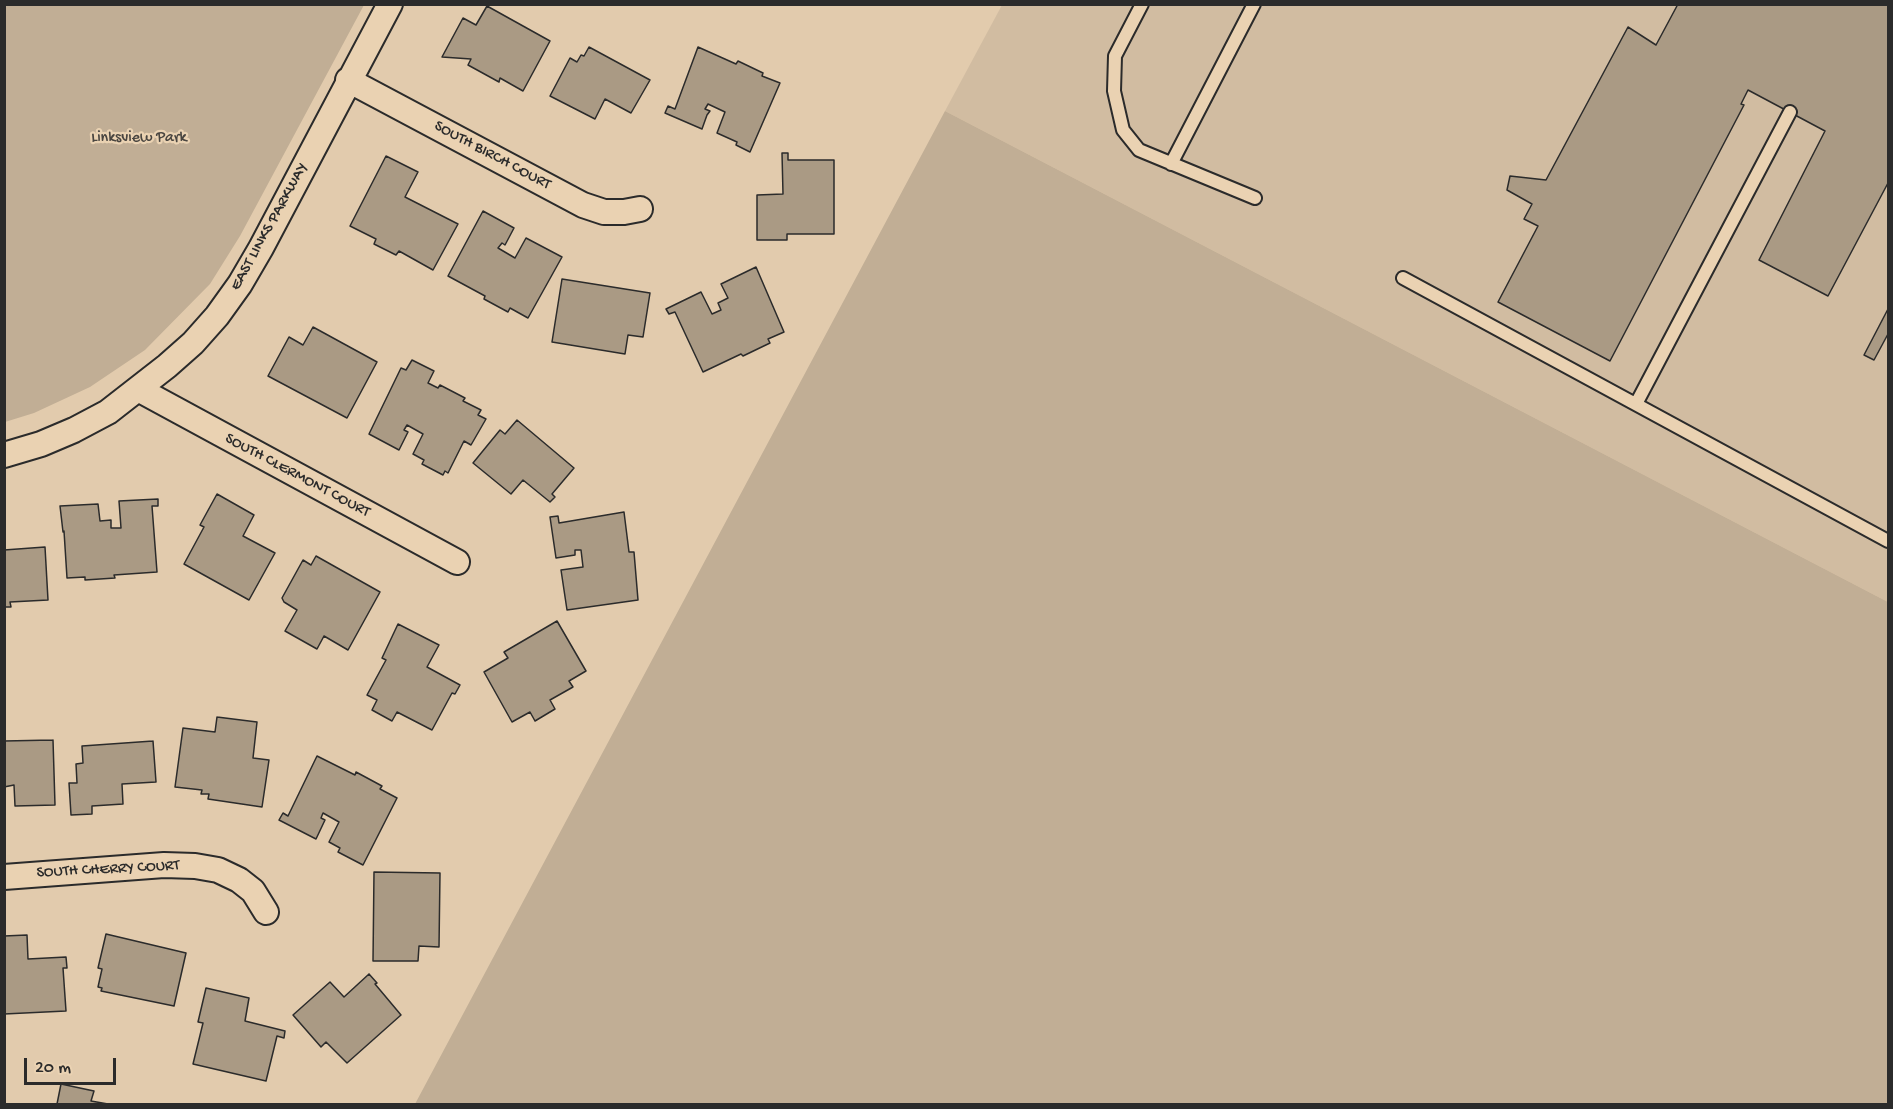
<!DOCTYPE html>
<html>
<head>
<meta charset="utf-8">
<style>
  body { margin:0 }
  #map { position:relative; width:1893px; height:1109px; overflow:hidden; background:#e2cbad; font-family:"Gochi Hand",sans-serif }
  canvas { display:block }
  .frame { position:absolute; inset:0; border:6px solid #2b2b2b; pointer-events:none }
  .scale { position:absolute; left:24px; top:1058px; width:92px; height:27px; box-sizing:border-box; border:3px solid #2b2b2b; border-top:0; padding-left:8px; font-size:18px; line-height:21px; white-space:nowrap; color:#2b2b2b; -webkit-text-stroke:4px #ead2b2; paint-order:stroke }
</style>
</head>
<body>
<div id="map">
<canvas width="1893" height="1109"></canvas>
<div class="frame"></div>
<div class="scale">20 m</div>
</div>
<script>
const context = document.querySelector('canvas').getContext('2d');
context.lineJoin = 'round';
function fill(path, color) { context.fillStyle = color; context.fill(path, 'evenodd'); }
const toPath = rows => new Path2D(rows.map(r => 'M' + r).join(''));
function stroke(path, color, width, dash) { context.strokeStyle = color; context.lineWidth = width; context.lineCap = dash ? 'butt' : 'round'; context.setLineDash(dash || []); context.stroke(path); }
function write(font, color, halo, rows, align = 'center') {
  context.font = font + ' "Gochi Hand",sans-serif'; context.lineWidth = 4.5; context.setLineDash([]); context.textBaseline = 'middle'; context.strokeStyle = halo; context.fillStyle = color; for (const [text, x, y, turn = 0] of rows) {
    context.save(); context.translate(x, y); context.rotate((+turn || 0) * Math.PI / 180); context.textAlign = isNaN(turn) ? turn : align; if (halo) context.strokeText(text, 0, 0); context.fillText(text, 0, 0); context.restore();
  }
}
fill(toPath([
  [1002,5,1888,5,1888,602,945,111]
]), '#d1bca1');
fill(toPath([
  [5,4,364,5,240,236,210,284,145,350,90,387,34,413,5,422],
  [945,111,1888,602,1888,1104,415,1104]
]), '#c1ae95');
const building = toPath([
  [1678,4,1888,4,1888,183,1828,296,1759,260,1825,131,1748,90,1741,104,1744,105,1610,361,1498,302,1538,226,1524,219,1532,204,1507,190,1510,176,1546,180,1628,27,1656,45,1678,4],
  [487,6,550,41,523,91,500,78,499,82,468,65,471,59,442,57,463,18,476,25,487,6],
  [589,47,650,80,631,113,605,99,595,119,550,96,570,58,577,62,581,55,584,56,589,47],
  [698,47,736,64,738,61,763,73,762,76,780,83,750,152,736,145,737,142,717,133,725,112,708,104,705,109,710,111,707,115,702,129,665,113,668,106,675,109,698,47],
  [782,153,788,153,788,160,834,160,834,234,787,234,787,240,757,240,757,195,783,194,782,153],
  [386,156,418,172,405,197,458,224,433,270,399,251,396,255,374,244,376,239,350,226,386,156],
  [483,211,514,228,505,245,502,243,498,248,515,258,526,238,562,257,528,318,510,308,508,312,484,299,485,296,448,276,483,211],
  [756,267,784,332,768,339,770,343,743,356,741,354,703,372,675,312,669,314,666,309,701,292,712,314,721,310,718,303,728,298,721,284,756,267],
  [562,279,650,293,643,337,628,335,625,354,552,342,562,279],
  [1888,309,1888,334,1874,360,1864,355,1888,309],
  [313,327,377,362,347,418,268,376,289,337,303,345,313,327],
  [412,360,434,371,428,383,438,388,440,385,465,398,463,401,481,410,478,415,486,419,471,445,464,441,448,473,445,471,443,475,422,464,424,460,413,454,423,434,407,425,404,430,408,432,399,450,369,434,401,368,406,370,412,360],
  [517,420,574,468,552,494,555,497,550,502,523,480,511,494,473,463,500,430,505,434,517,420],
  [217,494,254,515,243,536,275,553,249,600,184,564,204,527,200,525,217,494],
  [158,499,158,506,152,506,157,572,114,575,115,578,85,580,85,577,67,578,64,531,63,532,60,506,98,504,100,521,111,520,111,528,121,528,119,501,158,499],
  [624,512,629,552,634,552,638,600,567,610,561,570,583,567,581,550,575,550,575,555,556,558,550,517,558,516,559,523,624,512],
  [45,547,48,600,10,602,11,607,4,607,4,550,45,547],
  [316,556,380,592,348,650,324,636,317,649,285,631,297,610,284,602,282,598,303,560,311,565,316,556],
  [557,621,586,671,569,681,573,687,550,700,555,709,535,721,530,712,512,722,484,672,508,658,504,652,557,621],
  [398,624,439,645,427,667,460,685,455,694,452,693,432,730,397,712,392,721,372,710,377,700,367,695,386,660,382,658,398,624],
  [217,717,257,722,253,758,269,760,262,807,208,799,209,794,201,794,202,790,175,787,183,728,215,732,217,717],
  [53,740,55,805,15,806,14,785,4,787,4,741,53,740],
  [153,741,156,782,122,784,123,804,92,806,92,814,71,815,69,783,77,783,76,764,83,763,82,746,153,741],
  [317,756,355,775,356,772,382,786,380,789,397,798,363,865,338,852,340,848,329,842,339,822,323,813,321,818,325,820,316,839,279,820,283,813,288,816,317,756],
  [374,872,440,873,439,947,419,946,418,961,373,961,374,872],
  [106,934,186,953,174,1006,101,991,102,988,98,987,102,969,98,968,106,934],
  [27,935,28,959,66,957,67,968,63,968,66,1011,4,1014,4,936,27,935],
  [369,974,377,983,375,984,401,1015,347,1063,326,1042,321,1047,293,1015,330,982,344,997,369,974],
  [206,988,249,998,245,1021,285,1031,284,1038,277,1036,266,1081,193,1064,203,1023,198,1022,206,988],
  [61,1084,94,1091,91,1101,108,1104,57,1104,61,1084]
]);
fill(building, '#aa9a84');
stroke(building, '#2b2b2b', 1.5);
const lane = toPath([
  [1142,4,1115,56,1114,91,1123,130,1139,150,1255,198],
  [1171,164,1254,4],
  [1403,278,1888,541],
  [1636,404,1790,112]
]);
const street = toPath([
  [348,80,583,205,604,212,624,212,640,209],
  [138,389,457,562],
  [4,455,41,444,74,430,108,412,167,366,193,343,217,316,240,284,261,248,390,4],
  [4,877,164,865,195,866,218,870,239,880,253,891,266,912]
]);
stroke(lane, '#2b2b2b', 16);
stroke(street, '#2b2b2b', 28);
stroke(lane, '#ead2b2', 12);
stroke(street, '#ead2b2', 24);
write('16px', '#494540', '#ead2b2', [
  ["Linksview Park",139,139]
]);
write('16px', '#2b2b2b', '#ead2b2', [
  ["SOUTH BIRCH COURT",492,156,28],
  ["EAST LINKS PARKWAY",270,227,-61],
  ["SOUTH CLERMONT COURT",297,476,28],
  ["SOUTH CHERRY COURT",108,870,-3]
]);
</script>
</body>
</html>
